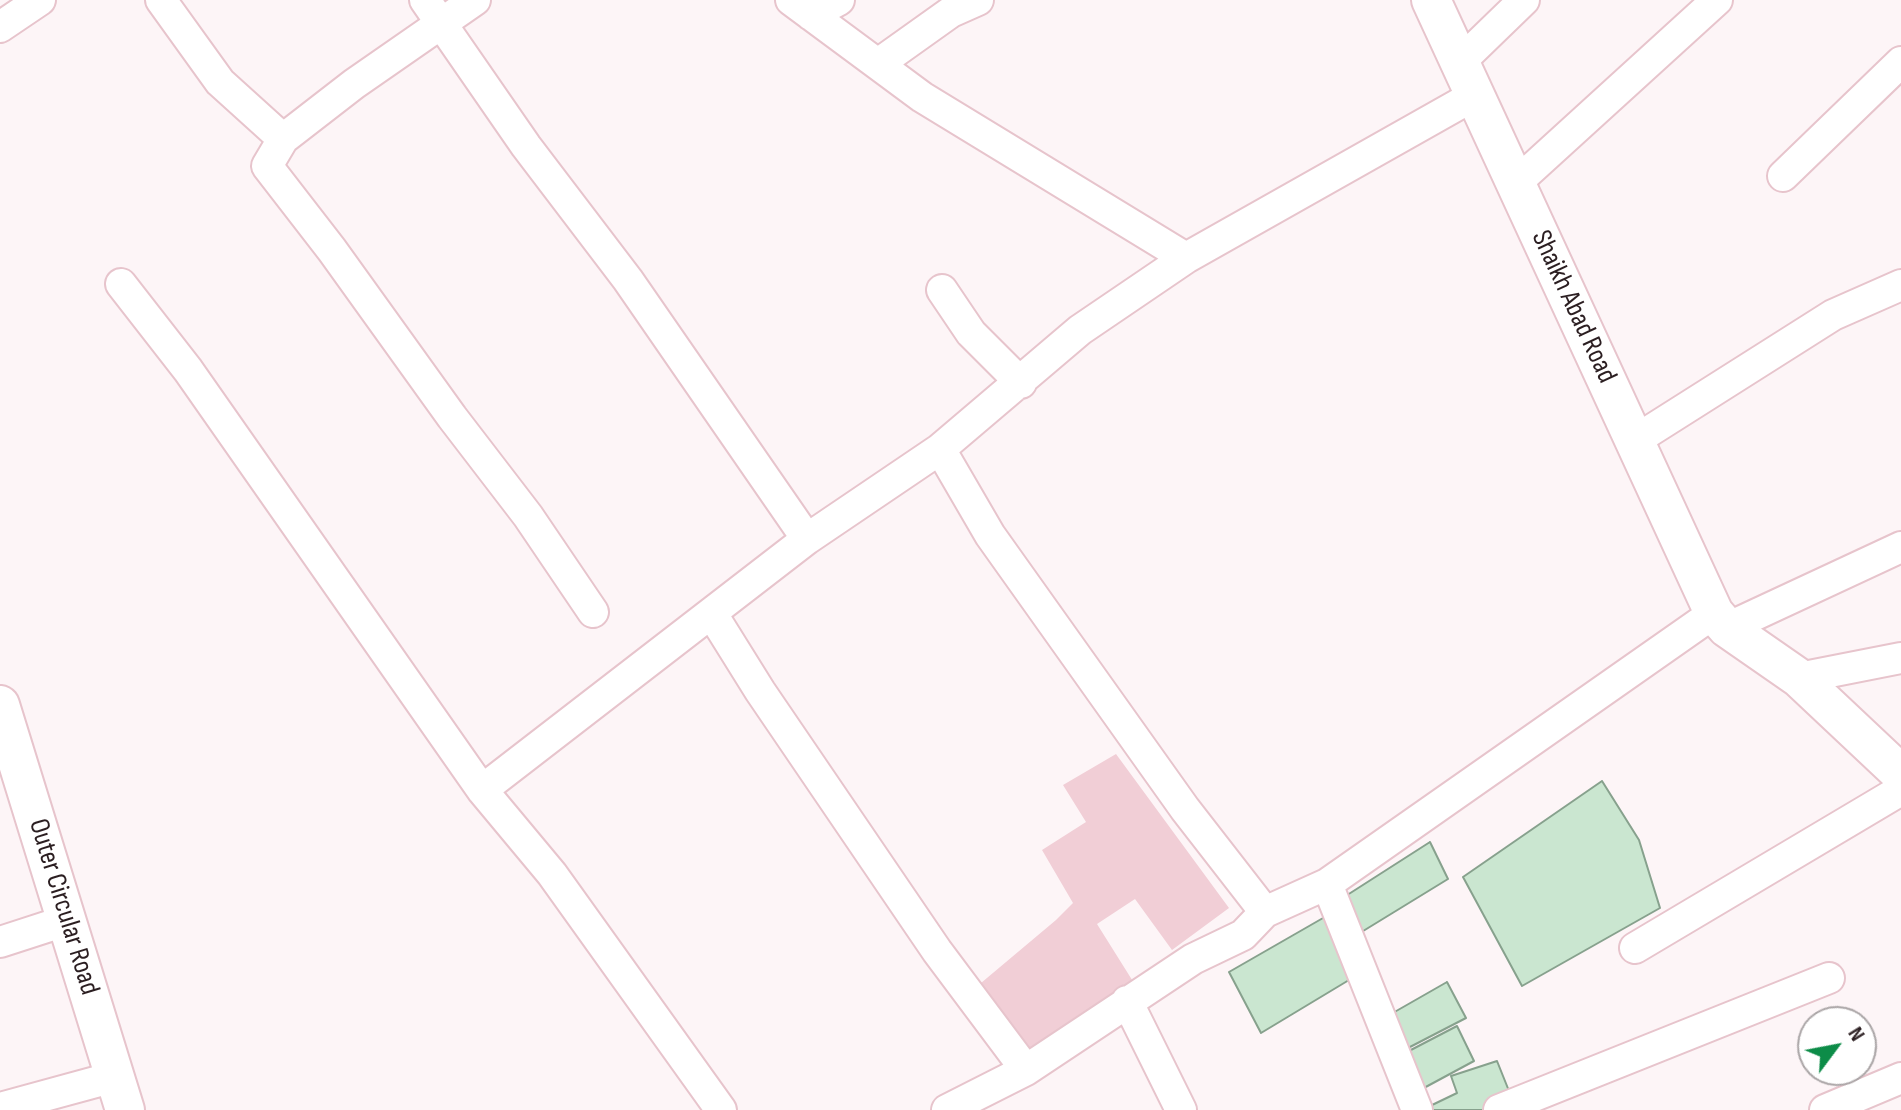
<!DOCTYPE html>
<html>
<head>
<meta charset="utf-8">
<style>
  body { margin:0 }
  #map { position:relative; width:1901px; height:1110px; overflow:hidden; background:#fdf5f7; font-family:"Sofia Sans Condensed",sans-serif }
  canvas { display:block }
  .north { position:absolute; left:1797px; top:1006px; width:80px; height:80px; box-sizing:border-box; background:#fff; border:2px solid #aaa5a6; border-radius:50%; rotate:58deg; font-size:22px; font-weight:700; line-height:32px; text-align:center; color:#2b1e21 }
  .north::after { content:''; display:block; margin:auto; width:28px; height:36px; background:#0d8c48; clip-path:polygon(50% 0,100% 100%,50% 72%,0 100%) }
</style>
</head>
<body>
<div id="map">
<canvas width="1901" height="1110"></canvas>
<div class="north">N</div>
</div>
<script>
const context = document.querySelector('canvas').getContext('2d');
context.lineJoin = 'round';
function fill(path, color) { context.fillStyle = color; context.fill(path, 'evenodd'); }
const toPath = rows => new Path2D(rows.map(r => 'M' + r).join(''));
function stroke(path, color, width, dash) { context.strokeStyle = color; context.lineWidth = width; context.lineCap = dash ? 'butt' : 'round'; context.setLineDash(dash || []); context.stroke(path); }
function write(font, color, halo, rows, align = 'center') {
  context.font = font + ' "Sofia Sans Condensed",sans-serif'; context.lineWidth = 8; context.setLineDash([]); context.textBaseline = 'middle'; context.strokeStyle = halo; context.fillStyle = color; for (const [text, x, y, turn = 0] of rows) {
    context.save(); context.translate(x, y); context.rotate((+turn || 0) * Math.PI / 180); context.textAlign = isNaN(turn) ? turn : align; if (halo) context.strokeText(text, 0, 0); context.fillText(text, 0, 0); context.restore();
  }
}
fill(toPath([
  [1116,754,1229,908,1172,950,1135,899,1097,924,1134,983,1029,1056,981,983,1056,920,1073,903,1042,850,1086,822,1063,785]
]), '#f1ced6');
const building = toPath([
  [1602,781,1639,840,1660,908,1522,986,1463,877,1602,781],
  [1430,842,1448,879,1355,936,1341,899,1430,842],
  [1330,914,1354,977,1261,1033,1229,972,1330,914],
  [1447,982,1466,1018,1408,1048,1391,1014,1447,982],
  [1457,1026,1474,1061,1422,1089,1407,1052,1457,1026],
  [1497,1061,1513,1101,1489,1110,1432,1110,1430,1106,1457,1093,1451,1076,1497,1061]
]);
fill(building, '#cae6d0');
stroke(building, '#87a18d', 2);
const minor = toPath([
  [161,0,220,82,283,139],
  [425,0,526,146,628,280,807,539],
  [475,0,354,84,283,139,267,166,332,250,452,417,528,516,593,612],
  [791,0,922,97,1186,258],
  [811,15,839,0],
  [0,27,40,0],
  [1460,62,1524,0],
  [878,64,951,12,978,0],
  [1783,176,1901,62],
  [1516,183,1717,0],
  [121,284,188,370,482,790,552,874,721,1110],
  [942,290,971,333,1021,383],
  [1634,441,1833,315,1901,285],
  [940,449,990,535,1185,809,1265,912],
  [712,614,760,691,937,951,1026,1070],
  [1727,628,1901,547],
  [1799,678,1901,658],
  [482,790,807,539,940,449,1080,330,1186,258,1475,95],
  [1327,884,1417,1110],
  [0,942,68,920],
  [1635,948,1901,790],
  [1127,1001,1181,1110],
  [0,1108,114,1077],
  [947,1110,1026,1070,1193,959,1243,935,1265,912,1327,884,1714,613],
  [1499,1110,1829,978],
  [1825,1110,1901,1078]
]);
const major = toPath([
  [1431,0,1714,613,1727,628,1799,678,1901,774],
  [0,705,125,1110]
]);
stroke(minor, '#e7c4cc', 34);
stroke(major, '#e7c4cc', 42);
stroke(minor, '#fff', 30);
stroke(major, '#fff', 38);
write('28px', '#2b1e21', '#fff', [
  ["Shaikh Abad Road",1573,307,65],
  ["Outer Circular Road",63,907,73]
]);
</script>
</body>
</html>
